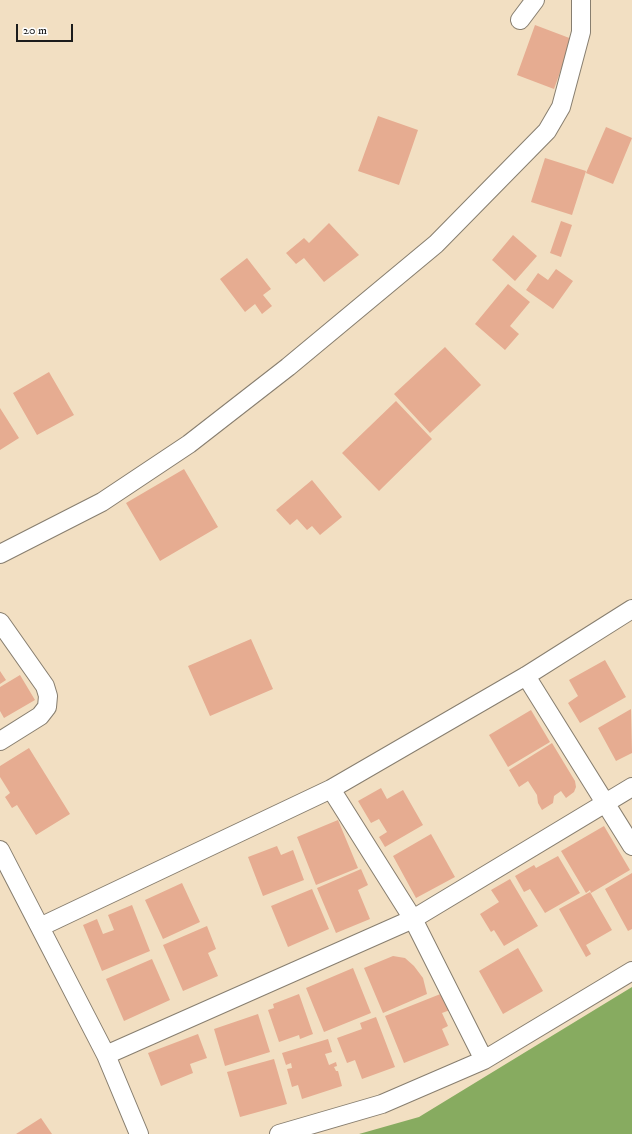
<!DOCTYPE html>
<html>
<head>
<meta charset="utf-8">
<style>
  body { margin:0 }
  #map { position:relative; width:632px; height:1134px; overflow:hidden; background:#f2dfc2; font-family:"IM FELL DW Pica",serif }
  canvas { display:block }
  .scale { position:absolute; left:16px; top:24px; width:57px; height:18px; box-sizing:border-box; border:2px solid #1c1c1c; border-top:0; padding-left:5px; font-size:12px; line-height:14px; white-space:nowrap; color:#1c1c1c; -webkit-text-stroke:3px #fff; paint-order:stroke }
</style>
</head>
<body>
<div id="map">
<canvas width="632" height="1134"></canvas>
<div class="scale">20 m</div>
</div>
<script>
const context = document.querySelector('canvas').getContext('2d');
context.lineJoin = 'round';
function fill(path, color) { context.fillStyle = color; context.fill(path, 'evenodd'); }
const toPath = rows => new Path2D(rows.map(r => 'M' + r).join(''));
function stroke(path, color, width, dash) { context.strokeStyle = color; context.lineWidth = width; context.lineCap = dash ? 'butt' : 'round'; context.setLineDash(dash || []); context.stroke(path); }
fill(toPath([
  [632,987,632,1134,359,1134,419,1117]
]), '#87ab60');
fill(toPath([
  [535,25,572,39,554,89,517,75],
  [378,116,418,130,399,185,358,171],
  [606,127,632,138,613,184,586,173],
  [545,158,586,171,572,215,531,202],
  [561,221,572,225,561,257,550,253],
  [329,223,359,255,324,282,304,258,296,264,286,253,304,238,309,243],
  [513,235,537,256,515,281,492,260],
  [247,258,271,289,263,295,272,306,262,314,255,304,245,312,220,279],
  [556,269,573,281,553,309,526,290,538,273,548,280],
  [508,284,530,302,510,326,519,334,505,350,475,324],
  [445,347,481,385,430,433,394,394],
  [49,372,74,415,37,435,13,393],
  [396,401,432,439,379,491,342,453],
  [0,408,19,438,0,450],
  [184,469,218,527,160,561,126,503],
  [312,480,342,517,320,535,312,526,307,530,297,519,290,525,276,510],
  [251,639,273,689,210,716,188,666],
  [605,660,626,697,580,723,568,703,578,696,569,680],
  [0,671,6,680,0,684],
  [20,675,35,700,4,718,0,711,0,687],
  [631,709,632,753,616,761,598,728],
  [531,710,550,742,508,767,489,735],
  [552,743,575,781,576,787,574,792,566,798,561,791,554,796,553,803,542,810,538,803,537,795,528,781,519,787,509,770],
  [29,748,70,814,36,835,17,805,12,808,5,797,10,793,0,777,0,766],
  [381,788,387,799,403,790,423,825,385,847,379,837,387,832,379,819,371,823,358,801],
  [338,820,358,868,316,885,297,837],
  [604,826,630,870,591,893,590,890,586,893,561,851],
  [431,834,455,877,416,898,393,856],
  [277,846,281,855,293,850,304,880,263,896,248,857],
  [558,856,580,893,545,913,530,889,524,892,515,876,534,865,536,868],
  [361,869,368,885,358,890,370,919,336,933,317,888],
  [632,873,632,929,628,931,605,889],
  [510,879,538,926,504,946,494,930,491,932,480,914,499,902,491,890],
  [182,883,200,922,163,939,145,900],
  [312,889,329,929,288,947,271,906],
  [590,892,612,930,586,945,591,954,586,957,559,909],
  [132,905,150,951,102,971,83,925,97,919,103,934,114,930,108,915],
  [207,926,216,949,208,953,218,976,183,991,163,945],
  [518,948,543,991,503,1014,479,971],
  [393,956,405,958,414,966,423,978,427,994,383,1013,364,968],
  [152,959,170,1000,124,1021,106,979],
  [353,968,371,1013,324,1032,306,988],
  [443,993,450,1010,442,1013,448,1026,442,1029,449,1045,404,1063,385,1016],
  [299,994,313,1034,300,1039,299,1035,279,1042,268,1010,274,1008,273,1004],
  [258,1014,270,1052,225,1066,214,1029],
  [376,1017,395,1067,362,1079,355,1060,347,1063,337,1038,362,1029,360,1023],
  [198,1034,207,1058,190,1064,193,1073,161,1086,148,1053],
  [328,1039,332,1052,325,1054,329,1065,336,1062,337,1066,334,1067,336,1071,338,1071,342,1086,302,1099,298,1085,292,1087,287,1069,292,1068,291,1063,286,1065,282,1053],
  [274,1059,287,1104,240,1117,227,1072],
  [41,1118,52,1134,16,1134]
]), '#e6ac91');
const street = toPath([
  [520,20,535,0],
  [0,554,102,502,189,444,288,367,436,244,547,131,561,107,581,32,581,0],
  [0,622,45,686,48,696,47,707,40,716,0,741],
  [526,676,632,846],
  [331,789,413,919,484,1060],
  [0,850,106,1055,139,1134],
  [40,927,331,789,526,676,632,609],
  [106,1055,413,919,632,787],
  [279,1134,382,1104,484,1060,632,971]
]);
stroke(street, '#877e6f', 20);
stroke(street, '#fff', 18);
</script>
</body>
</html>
